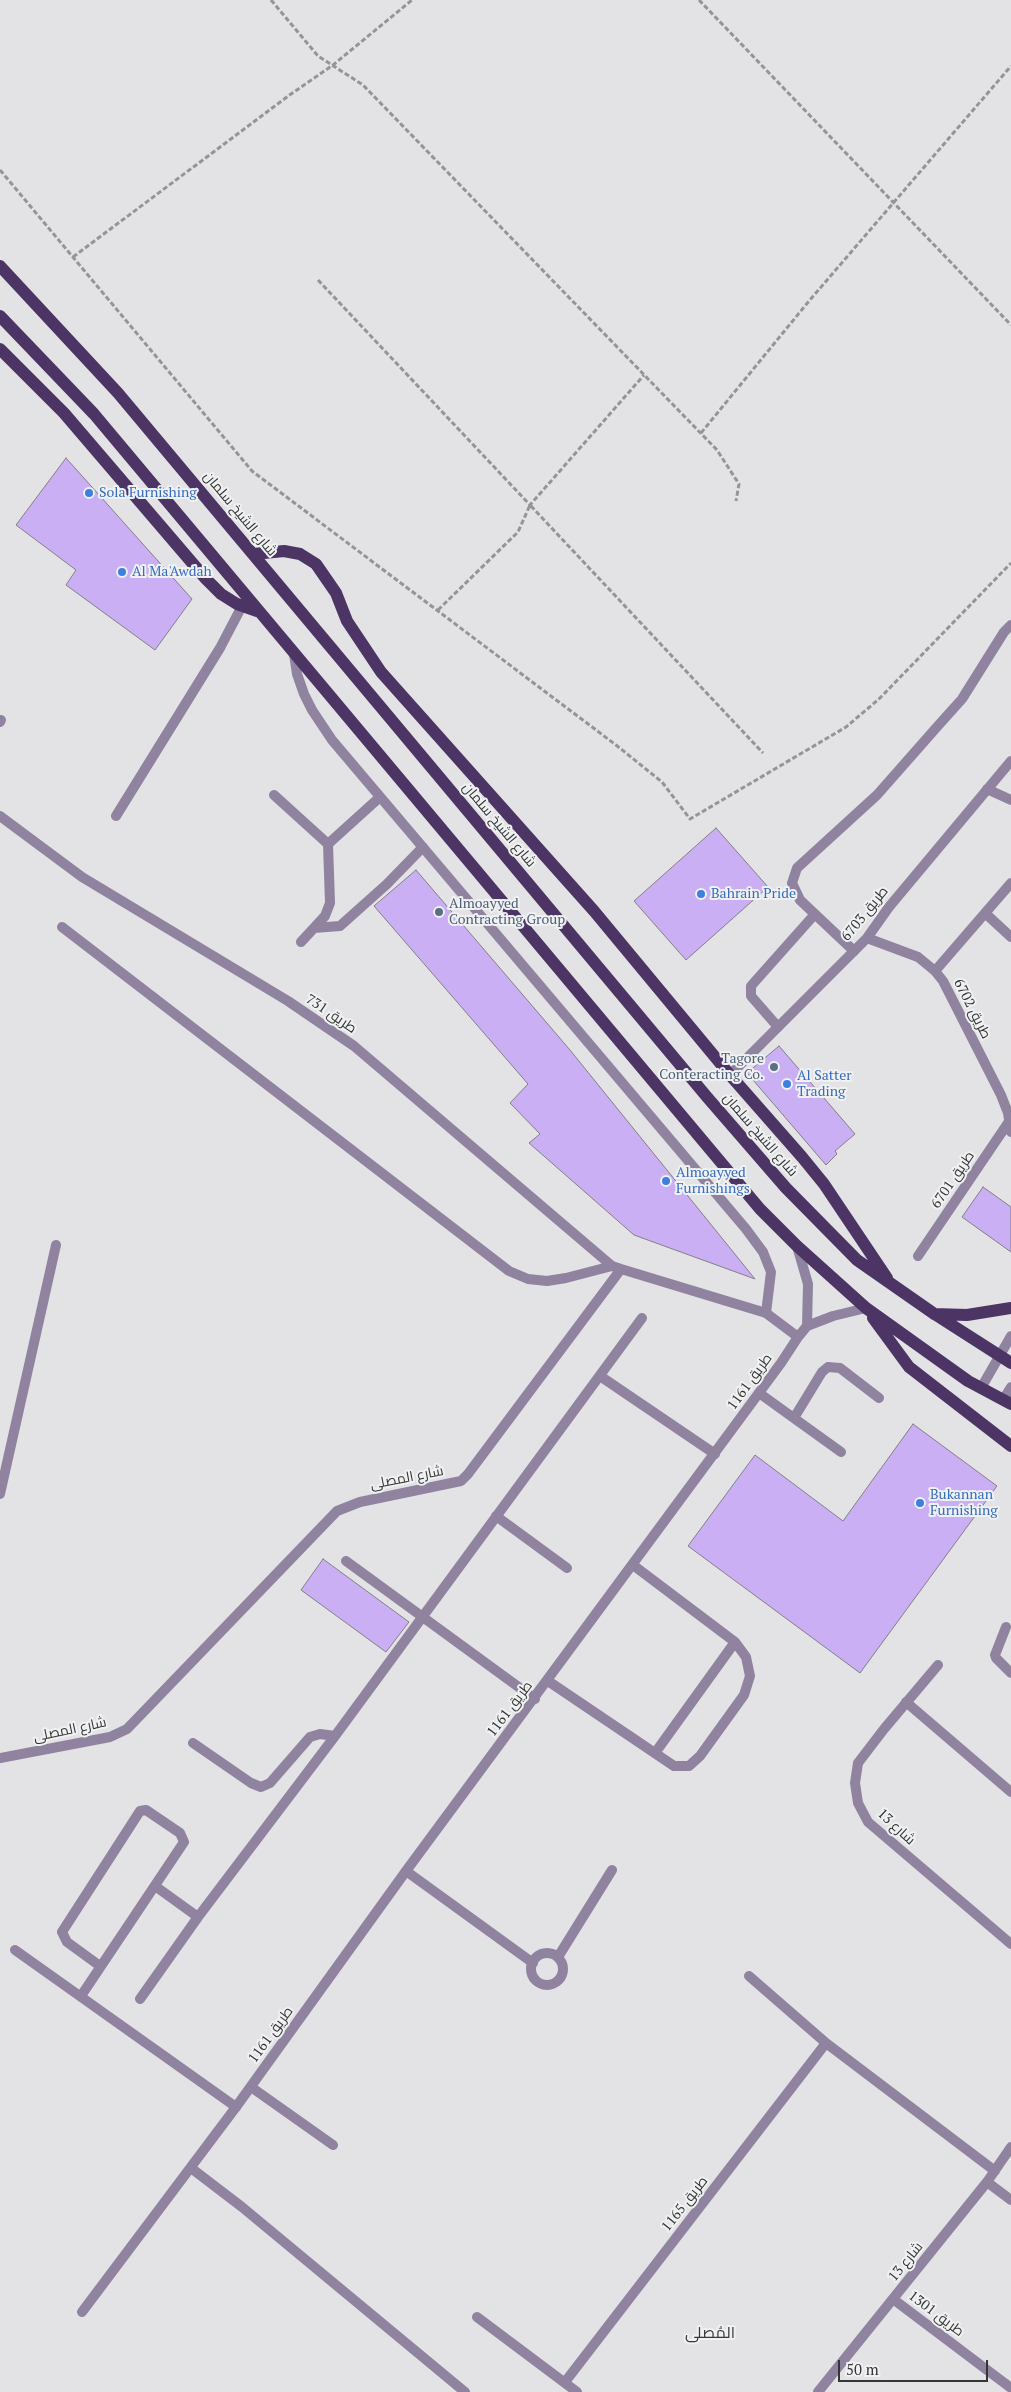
<!DOCTYPE html>
<html>
<head>
<meta charset="utf-8">
<style>
  body { margin:0 }
  #map { position:relative; width:1011px; height:2392px; overflow:hidden; background:#e3e3e5; font-family:"PT Serif",serif }
  canvas { display:block }
  .scale { position:absolute; left:838px; top:2360px; width:150px; height:22px; box-sizing:border-box; border:2px solid #353535; border-top:0; padding-left:6px; font-size:15px; line-height:18px; white-space:nowrap; color:#353535; -webkit-text-stroke:4px #f0f1f2; paint-order:stroke }
</style>
</head>
<body>
<div id="map">
<canvas width="1011" height="2392"></canvas>
<div class="scale">50 m</div>
</div>
<script>
const context = document.querySelector('canvas').getContext('2d');
context.lineJoin = 'round';
function fill(path, color) { context.fillStyle = color; context.fill(path, 'evenodd'); }
const toPath = rows => new Path2D(rows.map(r => 'M' + r).join(''));
function stroke(path, color, width, dash) { context.strokeStyle = color; context.lineWidth = width; context.lineCap = dash ? 'butt' : 'round'; context.setLineDash(dash || []); context.stroke(path); }
function write(font, color, halo, rows, align = 'center') {
  context.font = font + ' "PT Serif",Cairo,serif'; context.lineWidth = 4; context.setLineDash([]); context.textBaseline = 'middle'; context.strokeStyle = halo; context.fillStyle = color; for (const [text, x, y, turn = 0] of rows) {
    context.save(); context.translate(x, y); context.rotate((+turn || 0) * Math.PI / 180); context.textAlign = isNaN(turn) ? turn : align; if (halo) context.strokeText(text, 0, 0); context.fillText(text, 0, 0); context.restore();
  }
}
const building = toPath([
  [66,458,192,599,155,650,66,585,76,570,16,525,66,458],
  [716,828,768,887,686,960,634,901,716,828],
  [416,870,570,1050,755,1279,634,1235,529,1143,540,1134,510,1103,528,1084,374,906,416,870],
  [779,1046,855,1134,835,1151,837,1154,826,1165,747,1073,779,1046],
  [983,1187,1011,1207,1011,1252,962,1217,983,1187],
  [913,1424,997,1486,860,1673,688,1546,755,1455,843,1521,913,1424],
  [323,1559,409,1622,386,1652,301,1590,323,1559]
]);
fill(building, '#caaff5');
stroke(building, '#818082', 1);
stroke(toPath([
  [271,0,318,56,363,85,717,450,739,484,736,501],
  [699,0,1011,325],
  [0,170,252,471,616,745,662,782,690,819,846,727,879,699,1011,563],
  [73,257,291,94,333,65,412,0],
  [318,280,530,505,644,375],
  [701,433,809,301,1011,66],
  [438,610,518,532,530,505,763,753]
]), '#959597', 3, [5, 2.5]);
stroke(toPath([
  [294,654,297,674,304,694,312,710,332,740,746,1229,763,1252,771,1272,766,1313],
  [0,722,1,720],
  [274,795,328,844,380,797],
  [116,816,220,648,242,606],
  [62,927,509,1271,528,1279,547,1281,566,1278,612,1266],
  [314,928,340,926,387,884,423,847],
  [301,942,325,916,330,903,328,844],
  [854,951,800,900,792,883,797,868,877,795,936,728,962,699,1004,632,1011,625],
  [778,1027,751,996,751,986,815,914],
  [600,1376,715,1454],
  [759,1393,841,1452],
  [794,1418,822,1372,828,1367,840,1368,879,1398],
  [0,1494,56,1245],
  [496,1516,567,1568],
  [346,1561,535,1699],
  [1006,1627,995,1655,996,1658,1011,1673],
  [548,1681,674,1766,689,1766,700,1756,744,1695,750,1676,746,1657,735,1642,633,1565],
  [193,1743,251,1783,261,1787,270,1783,310,1737,320,1734,335,1736],
  [655,1753,735,1642],
  [155,1886,198,1917],
  [15,1950,236,2107,82,2312],
  [81,1996,184,1842,180,1833,146,1810,140,1811,62,1932,67,1942,100,1966],
  [140,1999,198,1917,335,1736,642,1318],
  [251,2087,333,2145],
  [191,2168,242,2207,465,2392]
]), '#8f83a0', 10);
stroke(toPath([
  [987,789,1011,800],
  [0,816,82,877,288,1001,354,1046,612,1266,621,1269],
  [985,913,1011,937],
  [867,938,918,957,935,971,943,981,1001,1095,1008,1113,1011,1132],
  [935,971,1011,883],
  [730,1075,867,938,889,907,1011,761],
  [797,1246,808,1284,807,1326],
  [918,1256,1010,1120],
  [981,1388,1011,1336],
  [1003,1400,1011,1387],
  [938,1665,884,1729,858,1763,855,1783,858,1803,868,1822,1011,1944],
  [906,1702,1011,1792],
  [0,1758,110,1737,127,1729,337,1511,360,1502,461,1481,468,1474,621,1269,766,1313,798,1337],
  [406,1871,533,1963],
  '531 1969a16 16 0 1 1 32 0a16 16 0 1 1-32 0Z',
  [558,1957,612,1870],
  [749,1976,826,2043,995,2171],
  [236,2107,406,1871,781,1363,798,1337,807,1326,833,1316,866,1308],
  [987,2182,1011,2200],
  [893,2299,1011,2388],
  [477,2317,577,2392],
  [565,2382,826,2043],
  [818,2392,987,2182,1011,2147]
]), '#8f83a0', 10);
stroke(toPath([
  [0,266,118,393,707,1097,786,1188,857,1260,933,1313,1011,1363],
  [0,316,94,414,760,1209,797,1246,866,1308,968,1381,1011,1404],
  [0,349,64,413,206,579,221,594,237,604,257,611],
  [254,554,284,551,300,554,316,564,336,593,347,621,381,672,594,911,730,1075,802,1157,824,1184,887,1278],
  [934,1314,967,1315,1011,1308],
  [873,1318,909,1367,1011,1446]
]), '#4c3465', 12);
for (const [x, y, r, color] of [
  [89,493,5,"#3f7fe0"],
  [122,572,5,"#3f7fe0"],
  [701,894,5,"#3f7fe0"],
  [439,912,5,"#5c6f8a"],
  [774,1067,5,"#5c6f8a"],
  [787,1084,5,"#3f7fe0"],
  [666,1181,5,"#3f7fe0"],
  [920,1503,5,"#3f7fe0"]
]) { const dot = new Path2D(); dot.arc(x, y, r, 0, 2 * Math.PI); context.fillStyle = color; context.fill(dot); stroke(dot, '#f0f1f2', 2); }
write('14px', '#366cbe', '#f0f1f2', [
  ["Sola Furnishing",99,493],
  ["Al Ma'Awdah",132,572],
  ["Bahrain Pride",711,894],
  ["Al Satter",797,1076],
  ["Trading",797,1092],
  ["Almoayyed",676,1173],
  ["Furnishings",676,1189],
  ["Bukannan",930,1495],
  ["Furnishing",930,1511]
], 'left');
write('14px', '#353535', '#f0f1f2', [
  ["شارع الشيخ سلمان",240,514,50],
  ["شارع الشيخ سلمان",499,825,50],
  ["طريق 6703",865,914,-51],
  ["طريق 6702",972,1009,63],
  ["طريق 731",331,1014,34],
  ["شارع الشيخ سلمان",760,1135,49],
  ["طريق 6701",953,1180,-56],
  ["طريق 1161",750,1382,-54],
  ["شارع المصلى",407,1478,-11],
  ["طريق 1161",510,1709,-53],
  ["شارع المصلى",70,1730,-12],
  ["شارع 13",896,1827,43],
  ["طريق 1161",271,2035,-54],
  ["طريق 1165",685,2204,-52],
  ["شارع 13",906,2262,-51],
  ["طريق 1301",936,2314,37]
]);
write('14px', '#4e5e75', '#f0f1f2', [
  ["Almoayyed",449,904],
  ["Contracting Group",449,920],
  ["Tagore",764,1059,"right"],
  ["Conteracting Co.",764,1075,"right"]
], 'left');
write('16px', '#38393a', '#f0f1f2', [
  ["المُصلى",710,2333]
]);
</script>
</body>
</html>
